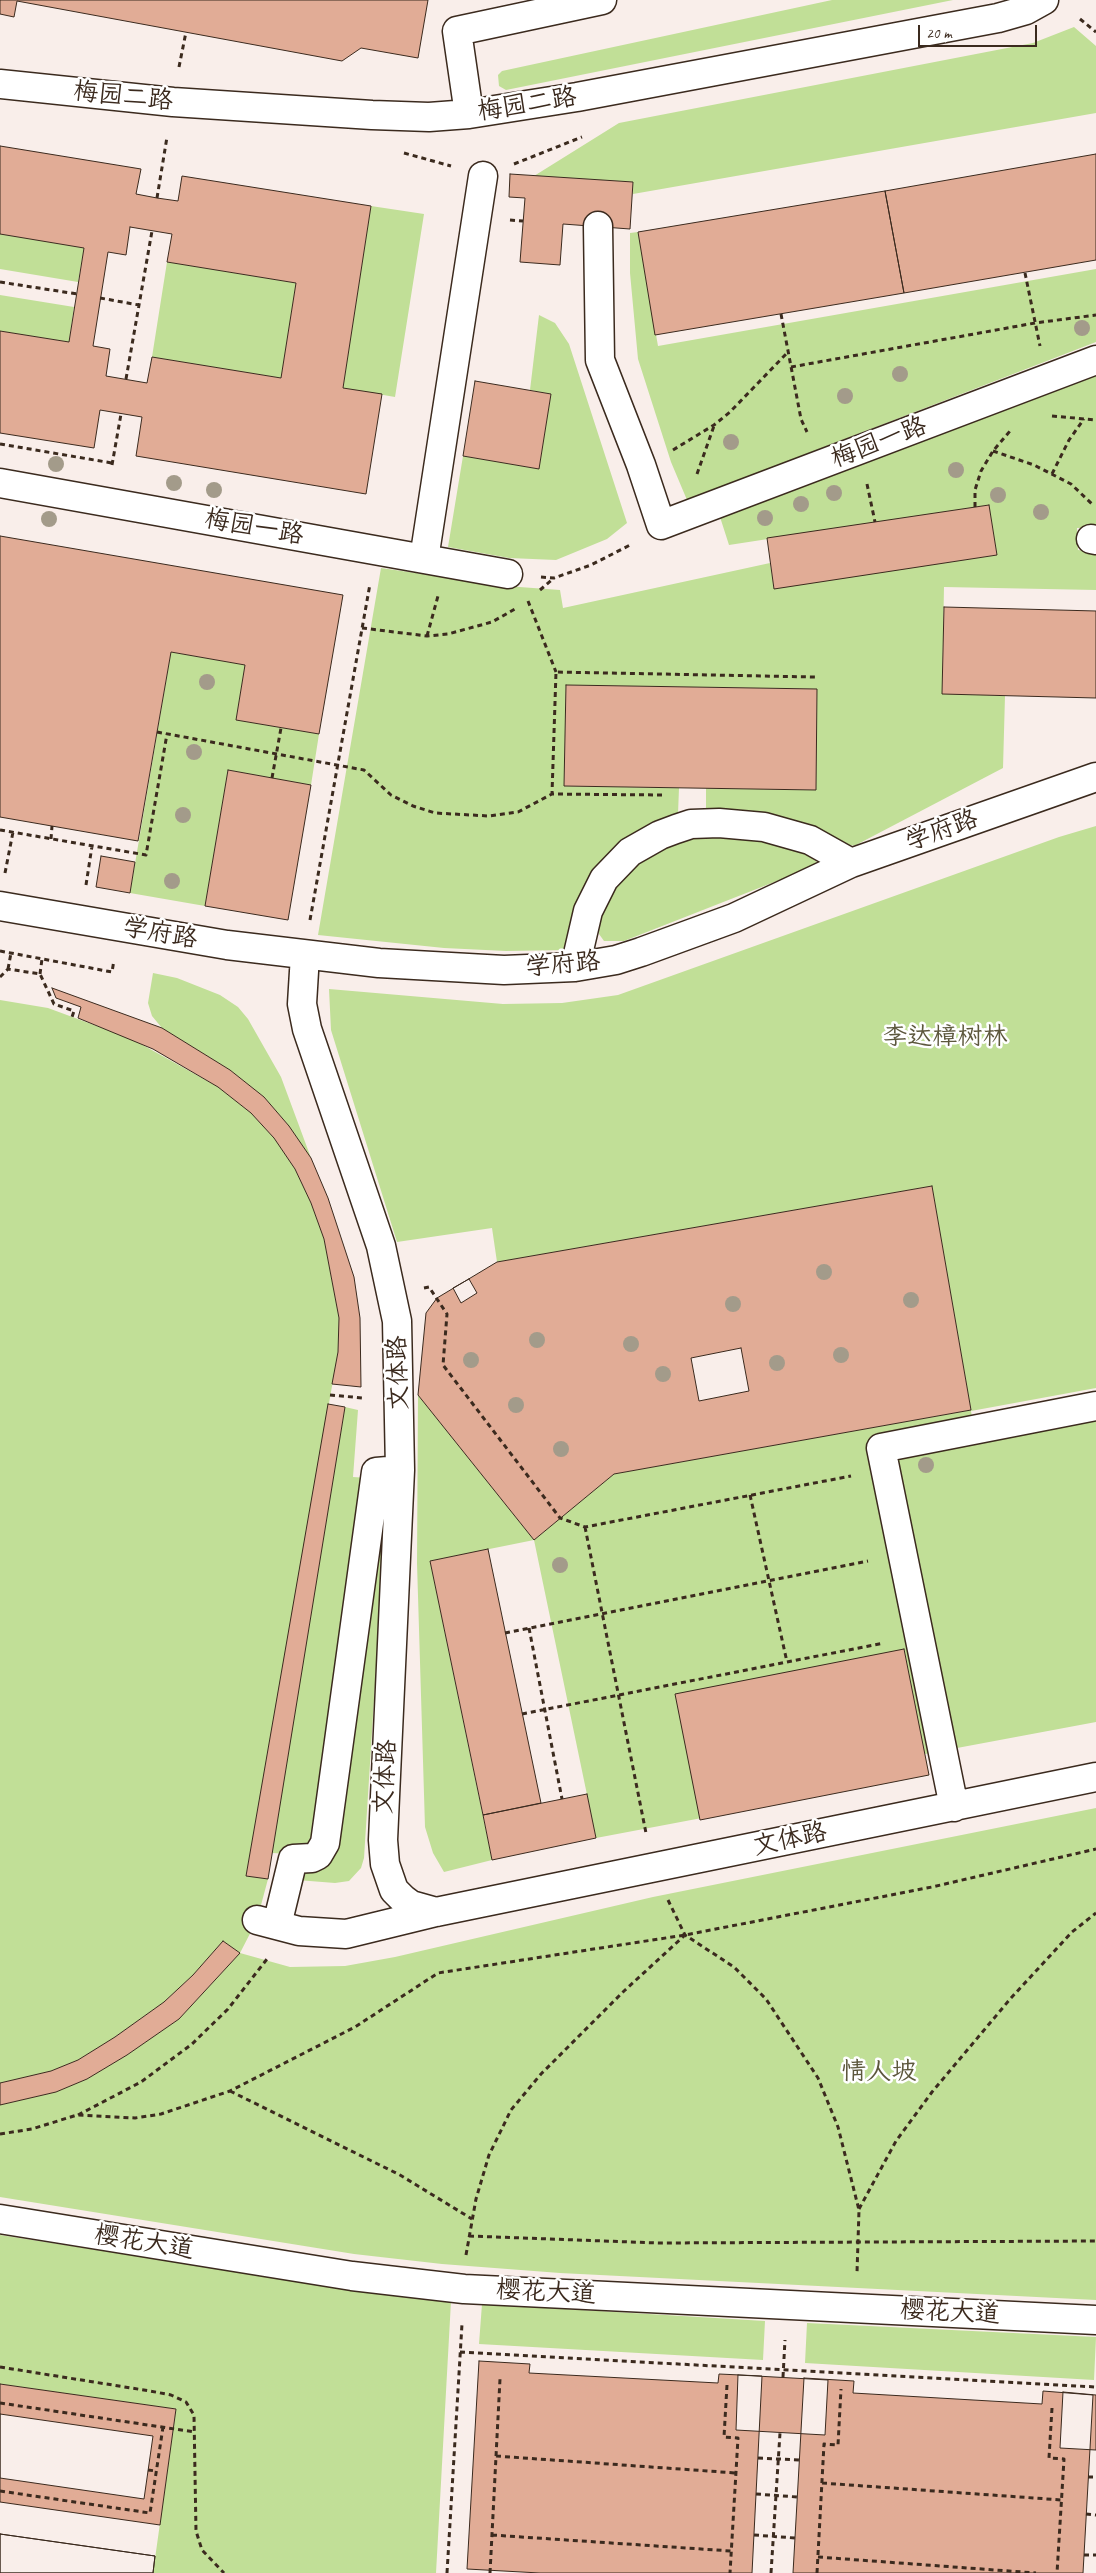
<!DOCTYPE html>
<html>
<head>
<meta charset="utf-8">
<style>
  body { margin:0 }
  #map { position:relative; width:1096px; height:2573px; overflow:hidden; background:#f9eeea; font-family:Caveat,sans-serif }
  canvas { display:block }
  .scale { position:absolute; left:918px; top:25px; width:119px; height:22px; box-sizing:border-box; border:2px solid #3b2a1e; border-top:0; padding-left:6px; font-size:15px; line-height:18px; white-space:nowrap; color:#3b2a1e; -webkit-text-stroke:4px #fff; paint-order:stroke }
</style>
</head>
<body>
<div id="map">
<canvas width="1096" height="2573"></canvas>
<div class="scale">20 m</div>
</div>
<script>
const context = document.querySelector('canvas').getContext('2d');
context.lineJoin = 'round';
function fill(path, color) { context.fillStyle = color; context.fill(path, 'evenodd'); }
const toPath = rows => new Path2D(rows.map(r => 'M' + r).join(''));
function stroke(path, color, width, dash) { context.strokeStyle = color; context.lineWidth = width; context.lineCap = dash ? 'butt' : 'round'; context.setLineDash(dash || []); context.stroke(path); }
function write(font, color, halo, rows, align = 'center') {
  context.font = font + ' Caveat,"LXGW WenKai TC",sans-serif'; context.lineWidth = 5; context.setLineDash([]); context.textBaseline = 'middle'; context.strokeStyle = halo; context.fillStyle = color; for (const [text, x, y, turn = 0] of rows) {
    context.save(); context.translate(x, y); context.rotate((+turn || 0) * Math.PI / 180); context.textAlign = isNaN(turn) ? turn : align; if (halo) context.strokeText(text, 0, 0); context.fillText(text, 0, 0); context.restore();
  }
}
fill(toPath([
  [832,0,953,0,506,90,499,86,498,75,502,71],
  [1074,27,1096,46,1096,113,633,194,633,182,534,176,619,123,1033,43],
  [371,206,424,214,395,397,343,388],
  [638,232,658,346,1096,269,1096,342,687,500,671,462,638,359,630,273,630,233],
  [0,234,84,248,78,282,0,269],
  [167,262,296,283,281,378,152,357],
  [0,295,74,307,69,342,0,331],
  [539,315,555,323,569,344,627,523,607,539,556,560,509,558,448,547,463,456,539,469,551,394,530,390],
  [1096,369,1096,528,1077,528,1078,550,1096,552,1096,590,944,587,942,693,1005,696,1003,768,856,845,847,846,826,832,813,827,706,813,706,788,816,790,817,689,566,685,564,786,679,788,678,814,612,850,593,871,581,895,567,950,506,951,444,948,318,935,381,568,506,586,560,590,563,608,770,563,774,588,997,555,989,505,729,545,720,517],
  [171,652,245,665,236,720,319,734,311,785,228,770,205,906,130,893],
  [1096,826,1096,1388,971,1411,974,1430,1096,1418,1096,1722,925,1754,929,1775,596,1838,534,1540,430,1561,492,1860,444,1872,433,1853,425,1827,417,1563,418,1395,534,1540,614,1474,971,1410,932,1186,497,1262,492,1228,397,1242,331,1030,329,989,503,1004,562,1003,618,995,1059,837],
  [693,835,751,836,803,851,817,862,810,868,624,941,604,941,599,934,600,915,609,896,623,878,648,853],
  [153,973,177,978,220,995,238,1007,248,1019,281,1077,311,1158,289,1126,264,1097,230,1070,162,1028,152,1016,148,1003],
  [0,1000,48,1008,132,1039,218,1087,251,1113,274,1138,295,1169,311,1203,324,1239,339,1318,338,1352,246,1876,268,1879,257,1920,240,1953,290,1967,345,1966,395,1957,653,1897,1096,1808,1096,2300,560,2273,442,2264,354,2254,0,2197,0,2105,56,2092,87,2079,127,2055,179,2019,240,1953,223,1941,193,1975,164,2002,115,2037,78,2060,51,2071,0,2083],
  [345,1407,358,1410,353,1477,369,1478,315,1844,293,1854,272,1853],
  [388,1479,364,1858,361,1868,349,1881,335,1883,297,1880,296,1867,313,1863],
  [0,2235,350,2289,451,2301,436,2573,153,2573,176,2409,0,2384],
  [482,2304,765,2321,763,2360,479,2344],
  [807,2323,1096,2337,1094,2380,805,2363]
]), '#c1df97');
const building = toPath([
  [0,0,428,0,418,58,361,48,342,61,17,1,14,17,0,14,0,0],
  [0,146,141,169,136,194,157,198,178,201,182,176,371,206,343,388,382,394,366,494,136,456,142,417,100,410,94,448,0,433,0,331,69,342,84,248,0,234,0,146],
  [130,227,172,234,167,262,296,283,281,378,152,357,147,383,106,376,110,349,93,346,108,252,126,255,130,227],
  [1096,154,1096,260,904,293,885,191,1096,154],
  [510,174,633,182,630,229,563,224,560,265,520,262,525,198,509,197,510,174],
  [885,191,904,293,655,335,638,232,885,191],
  [475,381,551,394,539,469,463,456,475,381],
  [989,505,997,555,774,589,767,538,989,505],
  [0,536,343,595,319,734,236,720,245,665,171,652,138,841,0,817,0,536],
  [944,607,1096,611,1096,698,942,694,944,607],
  [566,685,817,689,816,790,564,786,566,685],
  [228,770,311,785,288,920,205,906,228,770],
  [101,856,135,862,130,893,96,887,101,856],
  [52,988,162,1028,230,1070,264,1097,289,1126,311,1158,328,1198,354,1277,360,1318,361,1387,332,1384,338,1352,339,1318,324,1239,311,1203,295,1169,274,1138,251,1113,218,1087,153,1049,78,1018,81,1007,56,998,52,988],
  [932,1186,971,1410,614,1474,534,1540,418,1395,426,1313,437,1298,497,1262,932,1186],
  [469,1279,477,1293,461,1303,453,1288,469,1279],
  [741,1348,749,1391,699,1401,691,1358,741,1348],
  [328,1404,345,1407,268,1879,246,1876,328,1404],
  [488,1549,541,1803,483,1815,430,1561,488,1549],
  [904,1649,929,1775,700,1820,675,1694,904,1649],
  [587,1794,596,1838,492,1860,483,1815,587,1794],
  [223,1941,240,1953,179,2019,127,2055,87,2079,56,2092,0,2105,0,2083,51,2071,78,2060,115,2037,164,2002,193,1975,223,1941],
  [479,2361,530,2364,529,2373,718,2383,719,2374,762,2376,752,2573,540,2573,467,2569,479,2361],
  [738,2375,828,2380,825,2435,736,2430,738,2375],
  [804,2378,854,2381,853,2393,1042,2404,1043,2391,1093,2395,1083,2573,793,2573,804,2378],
  [0,2384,176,2409,160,2525,0,2502,0,2384],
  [1063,2392,1096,2395,1096,2450,1060,2448,1063,2392],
  [0,2414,153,2436,144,2499,0,2478,0,2414],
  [0,2534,155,2556,153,2573,0,2573,0,2534],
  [0,2534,155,2556,153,2573,0,2573,0,2534]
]);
fill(building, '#e1ac96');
stroke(building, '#3b2a1e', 1);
const minor = toPath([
  [0,84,173,102,372,115,429,117,469,114,577,97,998,18,1026,10,1044,0],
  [469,114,457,31,602,0],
  [598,226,600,360,641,465,661,525,1096,360],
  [0,483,508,574],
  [1091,539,1096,540],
  [424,559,483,176],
  [0,906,227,945,379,963,504,970,575,967,616,960,641,952,734,918,851,863,1096,777],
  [305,955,302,1004,307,1029,381,1246,397,1321,400,1470,383,1840,385,1864,394,1890,403,1899,411,1905,436,1912],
  [575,967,588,911,604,879,630,852,660,835,676,829,691,824,719,823,764,827,810,840,851,863],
  [954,1807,881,1448,1096,1406],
  [257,1920,299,1931,346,1934,436,1912,1096,1777],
  [277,1925,293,1859,312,1858,318,1855,325,1843,376,1472,400,1470],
  [0,2219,352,2276,464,2289,1096,2320]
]);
stroke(minor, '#3b2a1e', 31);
stroke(toPath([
  [1080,19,1096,32],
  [179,67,186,32],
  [404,153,451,166],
  [514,164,582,137],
  [157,198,167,137],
  [510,220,523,221],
  [1025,273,1040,346],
  [0,282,77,294],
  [100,298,139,305],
  [781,314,801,419,807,432],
  [791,367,1035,323,1096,315],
  [126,379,152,231],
  [1052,416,1096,420],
  [0,444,112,463],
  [673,450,714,425,730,412,788,352],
  [993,451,1034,465,1071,484,1092,504],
  [112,465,121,414],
  [697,474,714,426],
  [1052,474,1069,440,1084,419],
  [867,484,875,522],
  [975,507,975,490,981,471,993,451,1010,431],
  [541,577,554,578,591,565,632,544],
  [540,590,554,578],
  [528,601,556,672],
  [362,628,427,636,448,634,492,622,515,609],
  [427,636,438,596],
  [157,732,364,770,391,795,413,806,435,813,489,816,518,812,552,794],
  [272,778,281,728],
  [662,795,552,794,556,672,815,677],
  [0,830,146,855,167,734],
  [51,839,52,826],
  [5,873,13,832],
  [86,885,92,846],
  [310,920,370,584],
  [0,951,112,972,114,960],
  [8,969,11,953],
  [40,974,42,959],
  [0,977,8,969,40,974,54,1004,74,1011,72,1017],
  [424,1288,429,1287,447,1314,443,1365,560,1518,585,1527,851,1476],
  [330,1395,363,1398],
  [750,1495,787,1662],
  [585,1527,646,1833],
  [529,1628,562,1799],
  [505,1633,868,1561],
  [522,1714,884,1643],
  [668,1900,685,1935,734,1967,766,1999,818,2078,838,2127,859,2210,857,2273],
  [230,2091,400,2175,472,2219],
  [78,2115,141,2082,192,2044,228,2009,267,1959],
  [0,2134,32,2129,77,2115,135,2118,161,2114,230,2091,355,2027,438,1973,685,1935,932,1887,1096,1849],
  [859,2209,896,2141,932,2092,1011,1998,1072,1932,1096,1913],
  [469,2236,659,2243,1096,2241],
  [466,2255,476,2199,489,2155,511,2110,541,2074,624,1991,684,1936],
  [460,2352,1096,2387],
  [0,2367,150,2391,171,2395,186,2402,194,2415,196,2531,202,2550,224,2573],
  [783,2377,785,2340],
  [727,2385,724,2437,738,2438,730,2573],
  [0,2403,195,2432],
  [1052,2408,1049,2458,1064,2459,1057,2573],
  [496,2456,736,2473],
  [758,2458,799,2460],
  [148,2470,156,2471],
  [1088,2477,1096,2477],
  [822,2483,1062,2500],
  [0,2491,150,2513,163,2427],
  [756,2494,797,2497],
  [1086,2514,1096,2515],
  [492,2535,731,2551],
  [754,2535,795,2538],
  [1084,2555,1096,2555],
  [818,2557,1036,2573],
  [447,2573,462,2324],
  [490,2573,500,2379],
  [771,2573,780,2433],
  [817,2573,824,2444,838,2445,841,2389]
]), '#3b2a1e', 3, [5, 4]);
stroke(minor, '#fff', 28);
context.fillStyle = '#a39b8a';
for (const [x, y] of [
  [1082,328],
  [900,374],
  [845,396],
  [731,442],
  [56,464],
  [956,470],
  [174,483],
  [214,490],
  [834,493],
  [998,495],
  [801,504],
  [1041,512],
  [765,518],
  [49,519],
  [207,682],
  [194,752],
  [183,815],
  [172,881],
  [824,1272],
  [911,1300],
  [733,1304],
  [537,1340],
  [631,1344],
  [841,1355],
  [471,1360],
  [777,1363],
  [663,1374],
  [516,1405],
  [561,1449],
  [926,1465],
  [560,1565]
]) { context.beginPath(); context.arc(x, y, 8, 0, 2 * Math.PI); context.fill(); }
write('25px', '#3b2a1e', '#fff', [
  ["梅园二路",123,97,6],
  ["梅园二路",527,105,-9],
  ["梅园一路",879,443,-21],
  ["梅园一路",254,528,10],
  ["学府路",942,831,-20],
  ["学府路",160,934,10],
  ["学府路",563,965,-5],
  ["文体路",399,1373,-92],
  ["文体路",386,1777,-87],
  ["文体路",790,1840,-12],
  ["樱花大道",144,2243,9],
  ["樱花大道",546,2293,3],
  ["樱花大道",950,2313,3]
]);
write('25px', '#5c573c', '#fff', [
  ["李达樟树林",945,1037],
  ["情人坡",879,2072]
]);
</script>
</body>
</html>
